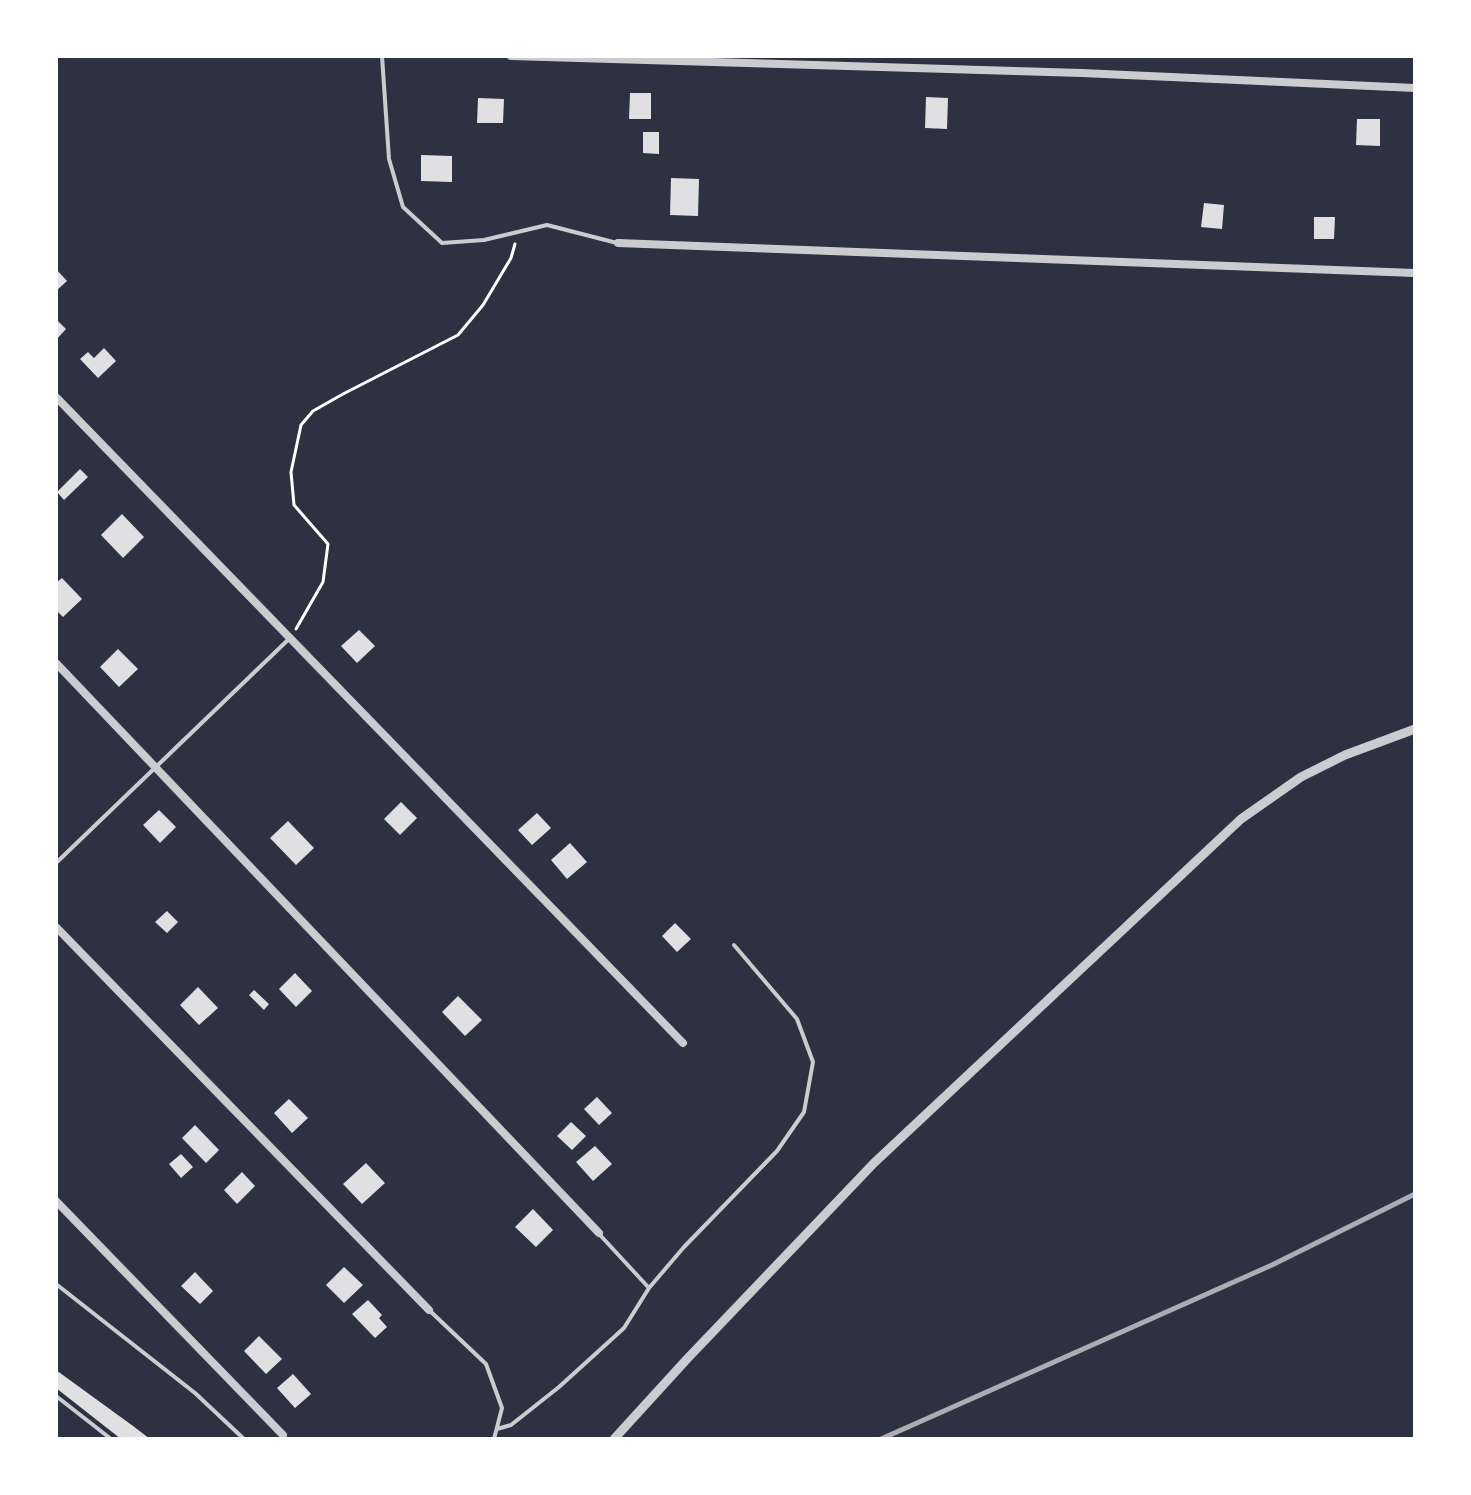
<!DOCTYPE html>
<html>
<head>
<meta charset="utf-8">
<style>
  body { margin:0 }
  #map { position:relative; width:1471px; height:1495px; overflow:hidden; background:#2d3142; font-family:"Work Sans",sans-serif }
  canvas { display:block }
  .frame { position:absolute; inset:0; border:58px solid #fff; pointer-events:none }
</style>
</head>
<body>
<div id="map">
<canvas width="1471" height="1495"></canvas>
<div class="frame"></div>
</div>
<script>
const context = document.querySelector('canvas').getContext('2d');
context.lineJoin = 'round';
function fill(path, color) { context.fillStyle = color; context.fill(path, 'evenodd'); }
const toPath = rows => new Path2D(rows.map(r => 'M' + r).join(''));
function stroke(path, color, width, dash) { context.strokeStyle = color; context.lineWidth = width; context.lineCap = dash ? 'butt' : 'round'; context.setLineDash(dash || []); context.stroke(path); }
fill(toPath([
  [630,93,651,93,651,119,629,119],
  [926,97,948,98,947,129,925,128],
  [478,98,504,99,503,123,477,123],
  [1357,119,1380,119,1380,146,1356,145],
  [643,132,659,132,659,154,643,153],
  [421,155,452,156,452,182,421,181],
  [671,178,699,179,698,216,670,215],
  [1204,203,1224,205,1222,229,1201,227],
  [1314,217,1335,217,1334,239,1314,239],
  [56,269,67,281,56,291],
  [56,319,66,329,56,340],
  [104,348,116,361,98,378,80,359,88,352,94,358],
  [80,469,88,477,64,500,57,492],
  [122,514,144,537,123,558,101,535],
  [62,578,82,599,63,617,56,610,56,583],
  [359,630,375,646,357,663,341,646],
  [118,649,138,669,119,687,100,667],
  [401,802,417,818,400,835,384,819],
  [159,810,176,827,160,843,143,825],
  [537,813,551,828,532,845,518,830],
  [288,821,314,848,296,865,270,838],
  [570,843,587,862,567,879,551,860],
  [167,911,178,922,167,933,155,922],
  [675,923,691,939,677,952,662,936],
  [295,973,312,991,296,1007,279,989],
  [198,987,218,1008,199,1025,180,1005],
  [254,990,269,1004,264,1010,249,995],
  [458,996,482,1020,465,1036,442,1012],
  [597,1097,612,1113,599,1125,584,1109],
  [289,1099,308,1118,292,1133,274,1113],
  [571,1122,586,1136,572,1150,557,1136],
  [195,1125,219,1150,206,1163,182,1138],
  [595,1146,612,1164,593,1181,576,1162],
  [181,1154,193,1167,181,1178,169,1164],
  [366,1163,385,1183,362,1204,343,1184],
  [242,1172,255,1186,237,1204,224,1190],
  [533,1209,553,1230,536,1247,515,1227],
  [344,1267,363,1285,344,1303,326,1285],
  [195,1272,213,1291,200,1304,181,1286],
  [368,1300,382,1315,379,1318,387,1327,375,1338,352,1314],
  [259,1336,282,1359,266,1374,244,1351],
  [56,1370,133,1426,150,1439,121,1439,56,1388],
  [293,1374,311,1394,295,1408,277,1388]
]), '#e0e0e3');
stroke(toPath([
  [296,629,323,582,328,544,294,505,291,472,301,425,313,411,343,394,458,335,483,305,511,258,515,244]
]), '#fff', 3);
stroke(toPath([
  [382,56,389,159,403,207,442,243,484,240,547,225,617,243],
  [56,863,291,637],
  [600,1235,649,1288,684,1247,777,1151,804,1112,813,1062,797,1019,734,945],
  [56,1284,195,1393,244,1439],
  [430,1311,486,1364,502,1408,494,1439],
  [56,1396,111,1439],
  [497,1429,511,1425,559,1387,624,1328,649,1288]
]), '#caccd0', 4);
stroke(toPath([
  [511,56,1082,73,1415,88],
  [618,243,1415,273],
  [56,397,683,1043],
  [56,663,599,1233],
  [56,927,429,1310],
  [56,1201,283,1435]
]), '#caccd0', 8);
stroke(toPath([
  [614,1439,687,1359,874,1163,1241,819,1301,777,1345,755,1415,729]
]), '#caccd0', 9);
stroke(toPath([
  [881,1439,1272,1265,1415,1194]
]), '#abadb3', 5);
</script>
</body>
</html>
